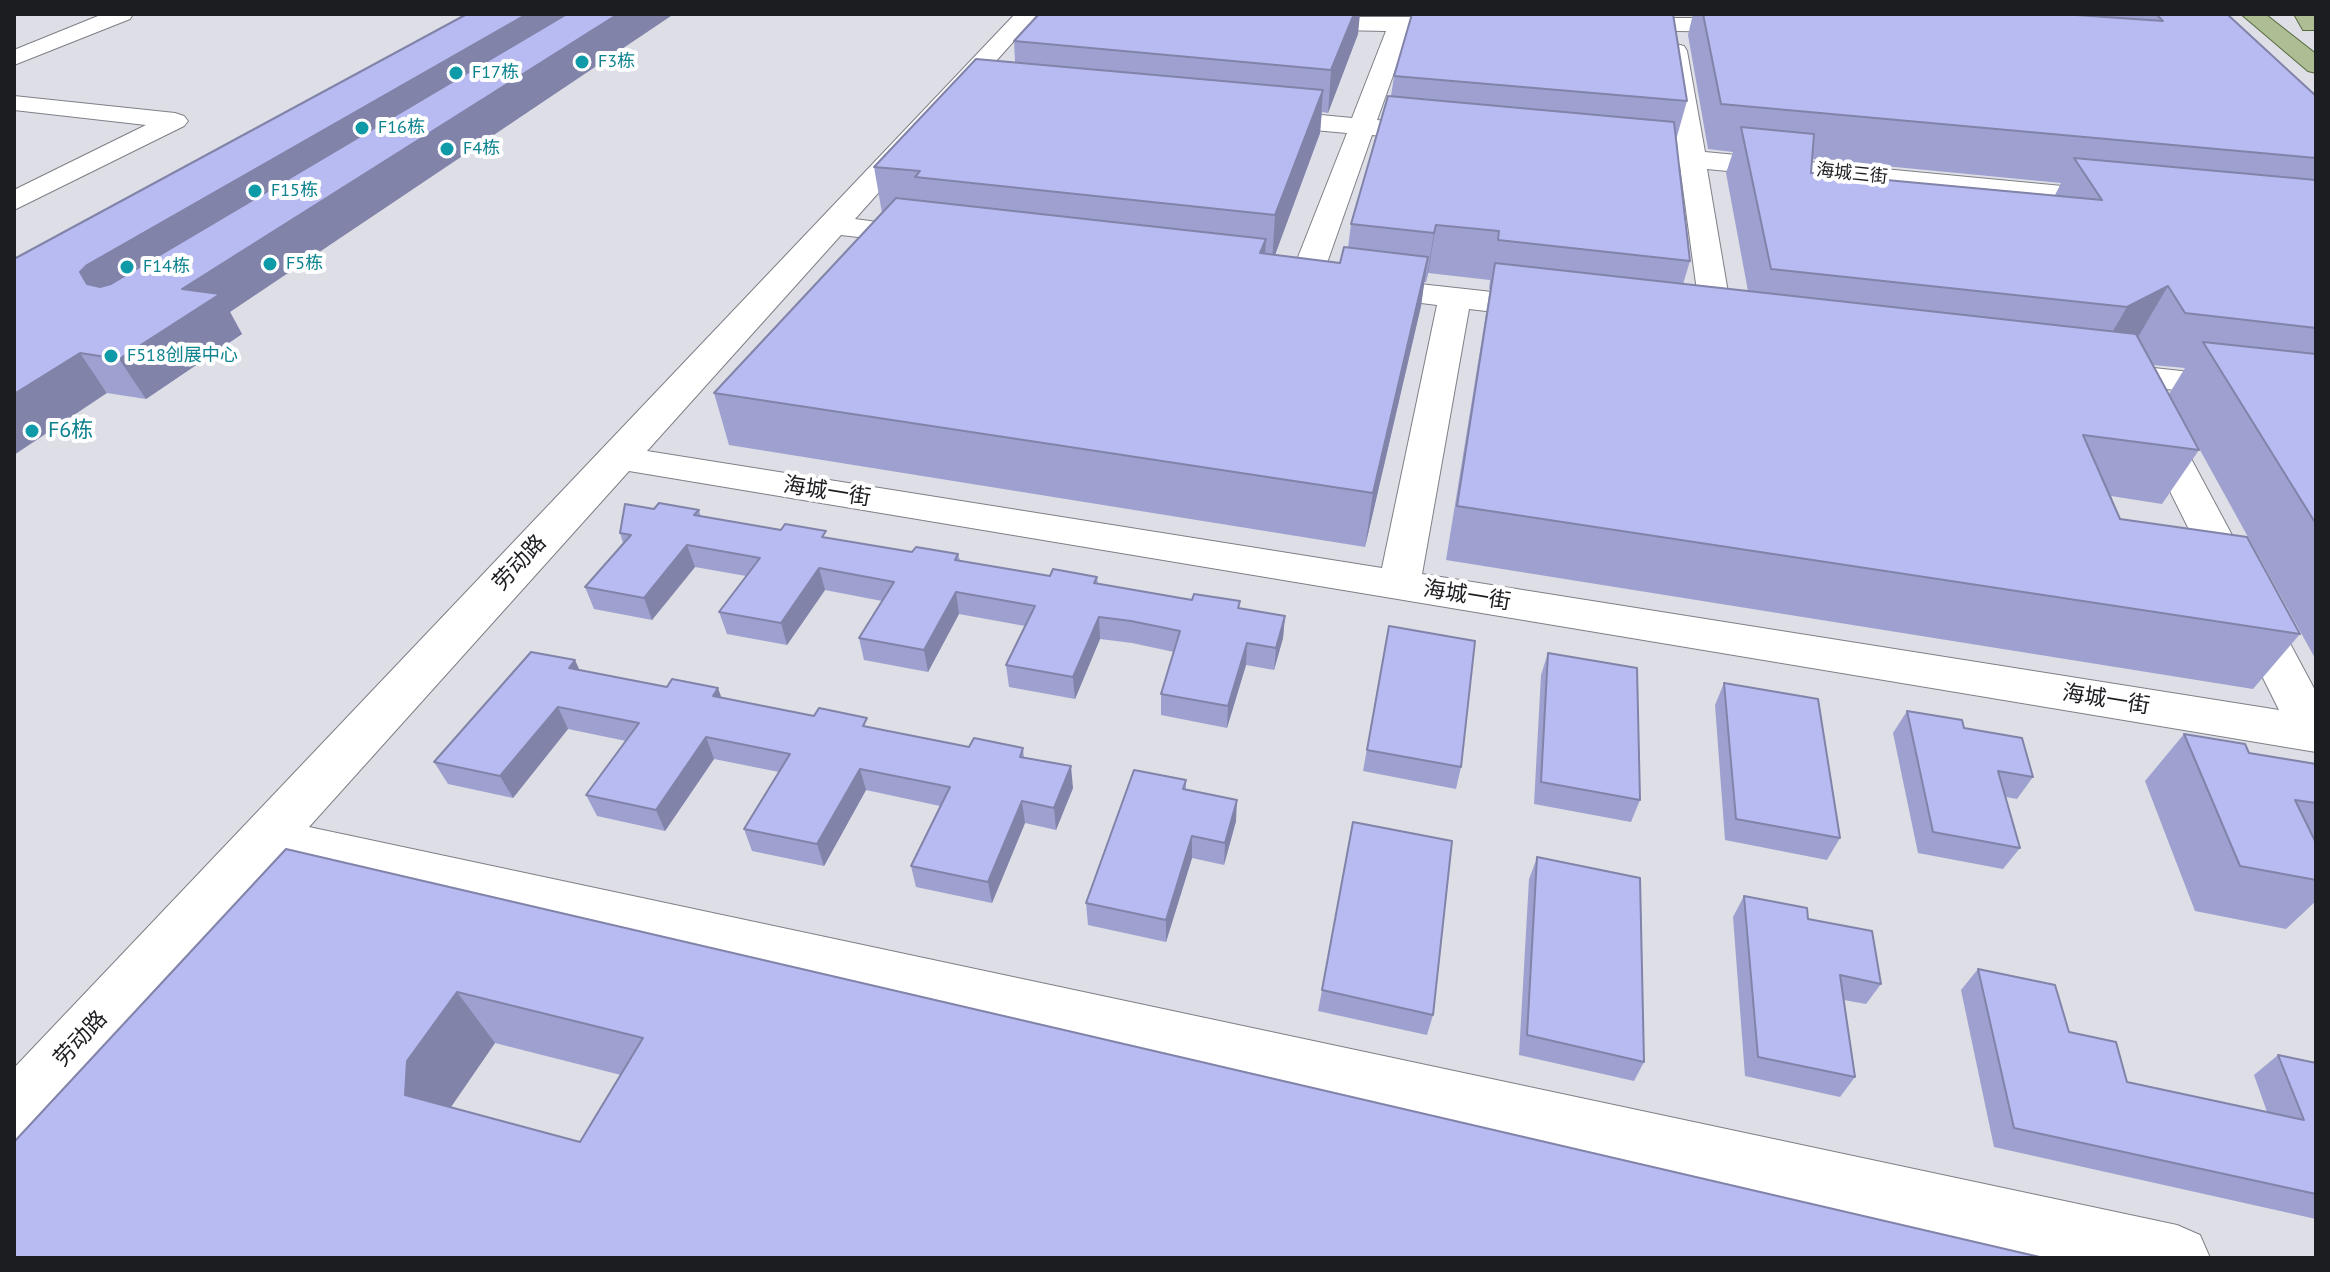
<!DOCTYPE html>
<html>
<head>
<meta charset="utf-8">
<style>
  body { margin:0 }
  #map { position:relative; width:2330px; height:1272px; overflow:hidden; background:#dddee6; font-family:"PT Sans",sans-serif }
  canvas { display:block }
  .frame { position:absolute; inset:0; border:16px solid #1c1d20; pointer-events:none }
</style>
</head>
<body>
<div id="map">
<canvas width="2330" height="1272"></canvas>
<div class="frame"></div>
</div>
<script>
const context = document.querySelector('canvas').getContext('2d');
context.lineJoin = 'round';
const toPath = rows => new Path2D(rows.map(r => 'M' + r).join(''));
function stroke(path, color, width, dash) { context.strokeStyle = color; context.lineWidth = width; context.lineCap = dash ? 'butt' : 'round'; context.setLineDash(dash || []); context.stroke(path); }
function fill(path, color) { context.fillStyle = color; context.fill(path, 'evenodd'); }
function write(font, color, halo, rows, align = 'center') {
  context.font = font + ' "PT Sans","Noto Sans SC",sans-serif'; context.lineWidth = 8; context.setLineDash([]); context.textBaseline = 'middle'; context.strokeStyle = halo; context.fillStyle = color; for (const [text, x, y, turn = 0] of rows) {
    context.save(); context.translate(x, y); context.rotate((+turn || 0) * Math.PI / 180); context.textAlign = isNaN(turn) ? turn : align; if (halo) context.strokeText(text, 0, 0); context.fillText(text, 0, 0); context.restore();
  }
}
const minor = toPath([
  [103,14,133,14,130,19,14,65,14,50,103,14],
  [1015,14,1038,14,855,219,937,230,942,236,937,242,927,245,841,235,647,451,1382,568,1437,305,1365,296,1354,294,1349,287,1354,280,1365,278,1547,298,1558,301,1563,308,1558,315,1547,318,1469,309,1422,574,2279,710,2136,423,2141,415,2154,412,2167,415,2172,423,2316,692,2316,752,629,471,309,827,2177,1225,2200,1235,2210,1258,2030,1258,278,862,36,1133,14,1141,14,1068,1015,14],
  [1298,17,1469,17,1480,24,1469,31,1409,31,1377,120,1438,126,1447,128,1451,134,1447,140,1438,142,1372,135,1321,280,1316,287,1305,289,1294,287,1289,280,1347,133,1259,125,1250,122,1246,117,1250,112,1259,109,1352,118,1386,31,1290,29,1287,24,1290,19,1298,17],
  [1614,18,1749,18,1760,25,1749,32,1606,30,1603,25,1606,20,1614,18],
  [1676,44,1684,46,1687,51,1705,152,2115,191,2125,194,2129,200,2125,206,2115,209,1707,169,1734,328,1730,335,1718,338,1706,335,1702,328,1680,166,1618,160,1609,158,1605,152,1609,146,1618,144,1678,150,1665,51,1668,46,1676,44],
  [14,96,175,113,184,116,188,121,184,126,14,210,14,190,146,125,14,110,14,96],
  [2100,362,2316,386,2316,408,2088,379,2083,372,2088,365,2100,362]
]);
const major = toPath([
  [2241,14,2265,14,2316,54,2316,73,2308,71,2241,14],
  [2294,14,2316,14,2316,30,2303,30,2294,14]
]);
stroke(minor, '#7f8087', 2);
stroke(major, '#576a3d', 2);
fill(minor, '#fff');
fill(major, '#adbe94');
fill(toPath([
  [1412,14,2062,14,2102,17,2102,14,2227,14,2316,96,2316,660,2169,394,2185,368,2153,365,2138,337,2199,450,2162,504,2111,496,2120,519,2300,634,2253,689,1446,560,1490,289,1489,289,1490,280,1428,273,1426,282,1424,282,1421,306,1365,547,729,445,714,393,882,213,874,167,1015,62,1014,41,1358,34,1328,113,1322,112,1320,133,1275,255,1340,263,1348,248,1351,224,1391,96,1394,76],
  [1673,14,1693,14,1688,35,1708,149,1733,152,1726,173,1748,291,1683,284,1690,261,1676,140,1687,101],
  [1812,159,2061,183,2055,195,1811,173],
  [14,259,230,312,242,334,146,399,107,393],
  [654,509,699,510,701,517,912,552,958,554,960,561,1050,576,1097,577,1098,584,1285,616,1283,638,1274,670,1246,665,1227,728,1161,715,1161,694,1174,652,1132,643,1100,639,1075,699,1009,687,1006,665,1025,626,959,614,928,672,864,660,859,638,882,601,825,590,787,645,727,634,719,612,746,576,695,567,652,620,594,609,585,587,623,543,620,533],
  [1389,626,1461,767,1456,789,1363,771],
  [1548,653,1640,800,1631,822,1534,804,1541,675],
  [580,670,969,747,1023,748,1024,757,1073,788,1056,830,1025,823,992,903,916,887,911,866,940,806,866,790,824,866,752,851,744,829,779,772,714,759,665,831,597,816,586,795,626,741,568,729,513,798,448,784,434,762],
  [1724,683,1840,838,1827,860,1725,840,1715,705],
  [1907,711,1964,728,2033,777,2017,799,2006,797,2020,848,2003,869,1918,853,1893,733],
  [2184,734,2249,753,2316,803,2316,901,2286,929,2195,911,2145,781],
  [1186,780,1186,790,1236,821,1224,865,1192,858,1166,942,1088,925,1086,903],
  [286,849,2044,1258,14,1258],
  [495,1043,621,1075,580,1142,450,1107],
  [1537,858,1644,1062,1634,1081,1519,1055,1529,879],
  [1744,896,1808,919,1881,984,1866,1004,1844,1000,1855,1077,1840,1097,1745,1076,1733,917],
  [1978,969,2069,1032,2127,1082,2267,1112,2254,1075,2278,1055,2316,1063,2316,1219,1994,1147,1961,990],
  [1322,990,1433,1015,1427,1035,1318,1011]
]), '#9ea1cf');
fill(toPath([
  [527,14,589,14,112,323,80,272,87,265],
  [618,14,674,14,230,312,242,334,146,399,119,359,182,289],
  [1354,14,1360,14,1358,34,1328,113,1331,70],
  [1323,90,1320,133,1272,263,1275,215],
  [1436,225,1428,273,1426,282,1434,233],
  [1266,239,1263,288,1260,253],
  [1428,257,1421,306,1365,547,1373,493],
  [2168,286,2138,337,2097,358,2127,307],
  [80,353,107,393,14,455,14,394],
  [687,545,695,567,652,620,644,598],
  [819,568,825,590,787,645,781,623],
  [956,592,959,614,928,672,924,650],
  [1285,616,1283,638,1274,670,1276,648],
  [1099,617,1100,639,1075,699,1073,677],
  [1247,643,1246,665,1227,728,1228,706],
  [575,660,585,682,569,668],
  [718,688,726,710,713,696],
  [558,707,568,729,513,798,500,776],
  [706,737,714,759,665,831,656,810],
  [1071,766,1073,788,1056,830,1054,808],
  [860,769,866,790,824,866,817,844],
  [1237,800,1236,821,1224,865,1225,843],
  [1022,801,1025,823,992,903,988,882],
  [1192,836,1192,858,1166,942,1166,920],
  [457,992,495,1043,449,1110,405,1095,407,1061]
]), '#8183a9');
const building = toPath([
  [467,14,527,14,87,265,80,272,87,284,100,287,111,284,567,14,618,14,182,289,220,294,119,359,80,353,14,394,14,259,467,14],
  [1039,14,1354,14,1331,70,1014,41,1039,14],
  [1412,14,1673,14,1687,101,1394,76,1412,14],
  [1703,14,2062,14,2163,21,2156,14,2227,14,2316,96,2316,158,1721,104,1703,14],
  [976,59,1323,90,1275,215,915,177,920,171,874,167,976,59],
  [1388,96,1674,122,1690,261,1498,240,1499,231,1436,225,1434,233,1351,224,1388,96],
  [1741,127,1814,134,1811,173,2102,200,2074,158,2316,180,2316,328,2185,313,2168,286,2127,307,1771,269,1741,127],
  [896,198,1266,239,1260,253,1340,263,1344,247,1428,257,1373,493,714,393,896,198],
  [1495,263,2136,334,2199,450,2083,435,2120,519,2247,537,2300,634,1457,506,1495,263],
  [2203,342,2316,354,2316,524,2203,342],
  [659,503,699,510,694,515,781,530,785,524,826,531,822,537,912,552,916,547,958,554,955,560,1050,576,1053,569,1097,577,1094,583,1192,600,1194,594,1240,601,1238,608,1285,616,1276,648,1247,643,1228,706,1161,694,1180,631,1131,621,1099,617,1073,677,1006,665,1035,606,956,592,924,650,859,638,894,582,819,568,781,623,719,612,760,558,687,545,644,598,585,587,631,535,620,533,625,504,654,509,659,503],
  [1389,626,1475,641,1461,767,1367,750,1389,626],
  [531,652,575,660,569,668,667,687,672,679,718,688,713,696,814,716,819,708,867,718,863,726,969,747,974,738,1023,748,1020,757,1071,766,1054,808,1022,801,988,882,911,866,950,787,860,769,817,844,744,829,790,754,706,737,656,810,586,795,639,723,558,707,500,776,434,762,531,652],
  [1548,653,1637,668,1640,800,1541,782,1548,653],
  [1724,683,1818,699,1840,838,1736,819,1724,683],
  [1907,711,1962,720,1964,728,2022,738,2033,777,1998,771,2020,848,1933,832,1907,711],
  [2184,734,2245,744,2249,753,2316,764,2316,803,2295,800,2316,843,2316,880,2240,866,2184,734],
  [1134,770,1186,780,1183,789,1237,800,1225,843,1192,836,1166,920,1086,903,1134,770],
  [1353,822,1452,841,1433,1015,1322,990,1353,822],
  [286,849,2044,1258,14,1258,14,1142,286,849],
  [457,992,643,1038,580,1142,405,1095,407,1061,457,992],
  [1537,857,1640,878,1644,1062,1527,1035,1537,857],
  [1744,896,1807,908,1808,919,1872,931,1881,984,1840,975,1855,1077,1758,1057,1744,896],
  [1978,969,2055,985,2069,1032,2116,1042,2127,1082,2304,1120,2278,1055,2316,1063,2316,1194,2014,1128,1978,969]
]);
fill(building, '#b8bbf1');
stroke(building, '#8183a9', 2);
for (const [x, y, r, color] of [
  [582,62,8,"#0f9aa8"],
  [456,73,8,"#0f9aa8"],
  [362,128,8,"#0f9aa8"],
  [447,149,8,"#0f9aa8"],
  [255,191,8,"#0f9aa8"],
  [270,264,8,"#0f9aa8"],
  [127,267,8,"#0f9aa8"],
  [111,356,8,"#0f9aa8"],
  [32,431,8,"#0f9aa8"]
]) { const dot = new Path2D(); dot.arc(x, y, r, 0, 2 * Math.PI); context.fillStyle = color; context.fill(dot); stroke(dot, '#fff', 3); }
write('18px', '#0d838f', '#fff', [
  ["F3栋",598,62],
  ["F17栋",472,73],
  ["F16栋",378,128],
  ["F4栋",463,149],
  ["F15栋",271,191],
  ["F5栋",286,264],
  ["F14栋",143,267],
  ["F518创展中心",127,356]
], 'left');
write('18px', '#1c1d20', '#fff', [
  ["海城三街",1852,174,6]
]);
write('22px', '#0d838f', '#fff', [
  ["F6栋",48,431]
], 'left');
write('22px', '#1c1d20', '#fff', [
  ["海城一街",827,492,9],
  ["劳动路",520,563,-47],
  ["海城一街",1467,596,9],
  ["海城一街",2106,700,9],
  ["劳动路",81,1039,-47]
]);
</script>
</body>
</html>
